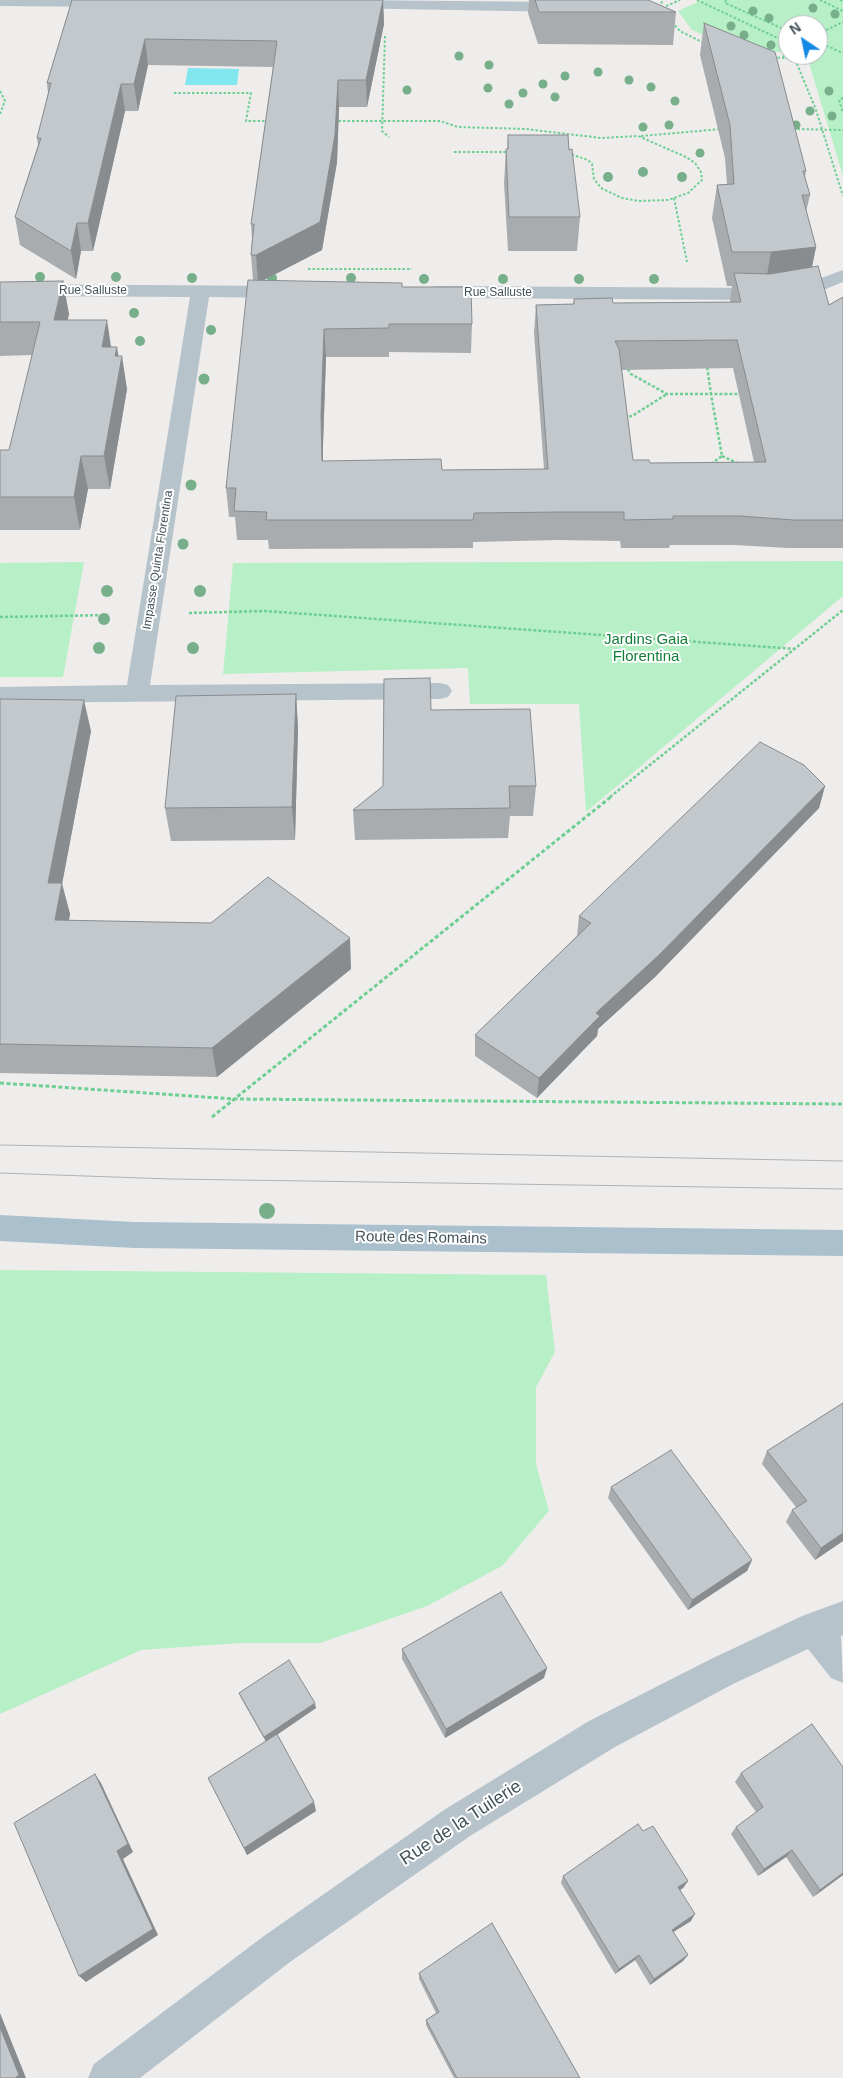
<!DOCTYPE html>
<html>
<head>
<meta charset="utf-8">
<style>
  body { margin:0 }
  #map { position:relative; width:843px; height:2078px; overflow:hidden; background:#efecec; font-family:Arial,sans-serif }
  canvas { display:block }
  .north { position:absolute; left:778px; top:15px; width:50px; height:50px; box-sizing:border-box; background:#fff; border:1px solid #b4babd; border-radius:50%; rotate:326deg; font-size:14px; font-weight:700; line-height:20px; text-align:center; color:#44535a }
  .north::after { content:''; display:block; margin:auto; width:18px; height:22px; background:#1289e3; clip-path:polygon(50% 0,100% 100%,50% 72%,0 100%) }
</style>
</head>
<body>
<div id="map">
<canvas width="843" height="2078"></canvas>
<div class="north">N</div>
</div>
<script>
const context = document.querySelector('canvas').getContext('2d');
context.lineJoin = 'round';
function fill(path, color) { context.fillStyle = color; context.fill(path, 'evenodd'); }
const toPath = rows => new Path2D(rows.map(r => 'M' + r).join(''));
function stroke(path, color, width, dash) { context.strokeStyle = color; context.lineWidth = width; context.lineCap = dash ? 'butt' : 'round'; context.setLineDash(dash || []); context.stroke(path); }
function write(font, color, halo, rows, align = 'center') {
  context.font = font + ' Arial,sans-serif'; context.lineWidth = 4; context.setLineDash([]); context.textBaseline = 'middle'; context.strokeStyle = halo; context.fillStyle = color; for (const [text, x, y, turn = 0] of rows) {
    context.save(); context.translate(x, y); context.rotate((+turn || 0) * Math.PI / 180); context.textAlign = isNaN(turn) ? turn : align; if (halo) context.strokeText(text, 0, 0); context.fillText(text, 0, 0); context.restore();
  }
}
fill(toPath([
  [702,0,843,0,843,176,807,56,802,55,818,55,818,25,788,25,788,53,746,48,708,37,692,30,678,11],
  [843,561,843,596,586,812,579,704,470,704,468,668,223,674,233,563],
  [84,562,63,677,0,677,0,563],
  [0,1270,546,1275,555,1352,536,1387,536,1464,549,1511,502,1566,427,1606,320,1643,240,1643,141,1650,0,1714]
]), '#b7f0c6');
fill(toPath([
  [188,68,239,69,237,85,185,85]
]), '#82e6ef');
stroke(toPath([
  [697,0,788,43],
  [726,0,725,3,788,31],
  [820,0,843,11],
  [840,0,843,1],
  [661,8,662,0],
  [662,8,680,0],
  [672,22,680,31,704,43],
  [818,34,843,22],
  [385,36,382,131,389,137],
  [818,42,843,53],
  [773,57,795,59,816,110,843,196],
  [783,57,788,51],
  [0,91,5,101,0,114],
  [174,93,251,93,246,121,268,121],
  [843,98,839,100,843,113],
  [334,121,440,121,458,127,526,129,601,138,638,136,686,157,695,163,701,172,702,180,688,193,668,200,639,201,622,198,601,188,594,179,592,164,588,160,570,154],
  [793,129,843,130],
  [641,136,722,129],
  [454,152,509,152],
  [674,198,687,262],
  [308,269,412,269]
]), '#6ecf92', 2, [2.5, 2]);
stroke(toPath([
  [628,369,631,374,667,394,711,394,707,366],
  [624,417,632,416,667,394],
  [722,456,737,463],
  [711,464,722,456,711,394,741,394],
  [189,613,265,611,796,649],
  [0,617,110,615],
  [610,797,843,610]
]), '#6ecf92', 2.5, [3, 2]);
stroke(toPath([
  [0,1083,235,1099,843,1104],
  [212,1117,612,796]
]), '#6ecf92', 3, [4, 2.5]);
fill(toPath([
  [0,0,113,0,115,2,112,5,107,7,0,6,0,0],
  [345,0,565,2,570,4,573,7,570,10,565,12,340,8,337,5,340,2,345,0],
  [843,270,843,282,818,292,765,300,435,298,428,296,426,292,428,288,435,286,765,288,808,283,843,270],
  [0,284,284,286,291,288,293,292,291,296,284,298,209,297,150,685,440,683,448,685,452,691,448,697,440,699,0,703,0,687,127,685,190,297,0,296,0,284],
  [843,1601,843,1635,841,1636,843,1683,831,1678,808,1649,733,1684,615,1747,470,1836,290,1962,140,2078,88,2078,94,2064,264,1936,444,1810,589,1721,709,1660,802,1616,843,1601]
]), '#b7c3ca');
fill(toPath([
  [0,1215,134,1222,843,1230,843,1256,134,1248,0,1241,0,1215]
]), '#aac0cd');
stroke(toPath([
  [0,1145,843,1161],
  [0,1173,171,1179,843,1189]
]), '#aeb3b7', 1);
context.fillStyle = '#76af8a';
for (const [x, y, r] of [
  [813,8,4.5],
  [753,11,4.5],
  [835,14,4.5],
  [769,18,4.5],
  [731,26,4.5],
  [744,35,4.5],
  [771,45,4.5],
  [459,56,4.5],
  [489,65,4.5],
  [598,72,4.5],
  [565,76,4.5],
  [629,80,4.5],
  [543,84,4.5],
  [651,87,4.5],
  [488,88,4.5],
  [407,90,4.5],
  [829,91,4.5],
  [523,93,4.5],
  [555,97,4.5],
  [675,101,4.5],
  [509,104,4.5],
  [810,111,4.5],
  [832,116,4.5],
  [669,125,4.5],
  [796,125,4.5],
  [643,127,4.5],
  [700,153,4.5],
  [643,172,5],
  [608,177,5],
  [682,177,5],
  [40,277,5],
  [116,277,5],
  [192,278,5],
  [272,278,5],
  [351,278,5],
  [424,279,5],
  [503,279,5],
  [579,279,5],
  [654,279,5],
  [134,313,5],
  [211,330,5],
  [140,341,5],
  [204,379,5.5],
  [191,485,5.5],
  [183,544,5.5],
  [107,591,6],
  [200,591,6],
  [104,619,6],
  [99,648,6],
  [193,648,6],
  [267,1211,8]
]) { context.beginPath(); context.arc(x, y, r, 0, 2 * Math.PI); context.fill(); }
fill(toPath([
  [72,0,383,0,384,24,367,107,339,107,337,162,322,250,264,280,402,287,472,324,471,353,389,352,389,357,326,357,323,444,323,461,442,470,544,469,534,333,536,305,573,304,574,299,613,303,730,302,732,286,727,286,712,218,717,185,727,184,725,158,700,55,704,23,806,171,805,177,810,195,806,212,816,247,812,267,829,305,843,297,843,548,788,548,735,545,670,545,669,548,621,548,620,541,558,540,473,542,473,548,269,549,268,540,237,540,235,517,229,517,226,488,253,280,251,255,252,238,251,224,273,67,148,65,138,111,125,111,93,251,81,251,76,279,20,245,15,217,38,145,37,138,48,93,47,83],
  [733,368,754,462,650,463,633,460,621,370],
  [529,0,648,0,676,12,673,45,538,44,528,13],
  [508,135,569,150,580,217,577,251,508,251,504,183,506,149,507,149],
  [0,282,69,314,67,320,111,347,118,356,127,389,110,489,88,489,80,530,0,530,0,450,9,450,32,355,0,356],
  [296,694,298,728,295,840,171,841,165,808],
  [0,699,91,731,62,884,70,914,69,920,351,969,217,1077,0,1073],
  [383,786,536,786,533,816,510,816,508,838,355,840,353,810],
  [825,786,819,808,655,977,598,1029,597,1036,537,1098,475,1056,475,1035,577,936,579,916],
  [843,1403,843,1541,815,1560,786,1522,792,1510,796,1507,762,1464,767,1451],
  [611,1487,752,1560,747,1571,688,1610,608,1498],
  [402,1649,544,1678,445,1738,402,1659],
  [239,1693,316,1708,277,1735,316,1811,247,1855,208,1778,266,1742,241,1698],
  [843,1767,843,1875,813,1897,786,1857,758,1876,731,1834,736,1827,756,1812,735,1782,741,1773],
  [643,1831,688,1881,683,1888,680,1890,691,1921,673,1932,688,1955,683,1961,650,1985,635,1960,615,1974,561,1883,563,1876],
  [419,1973,580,2078,454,2078,426,2025,426,2020,436,2013,419,1979]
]), '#a8acaf');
fill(toPath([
  [383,0,384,24,367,107,366,80],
  [145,39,148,65,138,111,134,84],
  [338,80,339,107,337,162,322,250,258,283,256,255],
  [121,84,125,111,93,251,88,223],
  [77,223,81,251,76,279,71,251],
  [816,247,809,281,765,286,771,252],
  [63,281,69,314,61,353,54,320],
  [107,320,112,353,102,347],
  [324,329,326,357,323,444,323,490,322,461,321,415],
  [117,347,120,366,122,356,127,389,110,489,104,456,115,356],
  [81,456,88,489,80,530,74,497],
  [296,694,298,728,295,840,292,807],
  [84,700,91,731,62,884,70,914,63,950,55,920,48,883],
  [825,786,819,808,655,977,598,1029,597,1036,537,1098,539,1078,596,1013],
  [350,938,351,969,217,1077,212,1048],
  [843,1533,843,1541,815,1560,821,1548],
  [752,1560,747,1571,688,1610,692,1600],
  [547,1668,544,1678,445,1738,446,1729],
  [315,1703,316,1708,266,1742,264,1737],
  [95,1774,101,1783,133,1852,123,1859,158,1935,86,1982,79,1976,117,1851],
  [314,1802,316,1811,247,1855,244,1848],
  [792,1850,786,1857,758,1876,764,1869],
  [843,1873,843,1875,813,1897,820,1890],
  [688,1881,683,1888,674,1894,678,1887],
  [695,1914,691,1921,667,1936,672,1930],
  [639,1955,635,1960,615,1974,619,1969],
  [688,1955,683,1961,650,1985,654,1979],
  [0,2013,26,2078,15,2078,0,2027]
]), '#888c8f');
const building = toPath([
  [72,0,383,0,366,80,338,80,335,135,320,222,256,255,251,255,254,224,251,224,277,41,145,39,134,84,121,84,88,223,77,223,71,251,15,217,41,138,37,138,51,83,47,83,72,0],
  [535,0,648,0,676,12,539,12,535,0],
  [704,23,775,52,806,171,803,171,810,195,802,195,816,247,771,252,732,252,717,185,734,184,730,125,704,23],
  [508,135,568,135,569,150,572,149,580,217,509,217,506,149,508,149,508,135],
  [818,266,829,305,843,297,843,520,794,520,740,516,673,516,673,519,624,520,624,512,561,512,474,513,473,520,266,520,267,512,234,511,236,488,226,488,248,280,402,283,402,287,471,287,472,324,389,324,389,328,324,329,321,415,322,461,441,459,442,470,548,469,536,305,574,304,574,299,612,298,613,303,741,302,734,273,770,274,818,266],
  [737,340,766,462,650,463,649,460,633,460,619,349,615,341,737,340],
  [63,281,54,320,107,320,102,347,117,347,115,356,122,356,104,456,81,456,74,497,0,497,0,450,9,450,40,322,0,322,0,282,63,281],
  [430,678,431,710,530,709,536,786,509,786,510,808,353,810,383,786,384,679,430,678],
  [296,694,292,807,165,808,176,696,296,694],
  [0,699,84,700,48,883,62,883,55,920,211,923,268,877,350,938,212,1048,0,1044,0,699],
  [760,742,804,765,825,786,659,955,596,1013,600,1016,539,1078,475,1035,591,923,579,916,760,742],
  [843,1403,843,1533,821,1548,792,1510,807,1501,767,1451,843,1403],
  [671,1450,752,1560,692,1600,611,1487,671,1450],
  [501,1592,547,1668,446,1729,402,1649,501,1592],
  [289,1660,315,1703,264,1737,239,1693,289,1660],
  [812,1724,843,1767,843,1873,820,1890,792,1850,764,1869,736,1827,763,1807,741,1773,812,1724],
  [277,1734,314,1802,244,1848,208,1778,277,1734],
  [95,1774,128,1844,117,1851,153,1929,79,1976,14,1823,95,1774],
  [638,1824,643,1831,653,1826,688,1881,678,1887,695,1914,672,1930,688,1955,654,1979,639,1955,619,1969,563,1876,638,1824],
  [492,1923,580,2078,457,2078,426,2020,439,2012,419,1973,492,1923],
  [0,2027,19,2075,15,2078,0,2078,0,2027]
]);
fill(building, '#c3c8cc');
stroke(building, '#888c8f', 1);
write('12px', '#44535a', '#fff', [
  ["Rue Salluste",93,291],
  ["Rue Salluste",498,293],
  ["Impasse Quinta Florentina",158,560,-81]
]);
write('15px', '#137d3a', '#fff', [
  ["Jardins Gaia",646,640],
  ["Florentina",646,657]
]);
write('15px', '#44535a', '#fff', [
  ["Route des Romains",421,1238,1]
]);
write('18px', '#44535a', '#fff', [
  ["Rue de la Tuilerie",461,1823,-33]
]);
</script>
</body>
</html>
